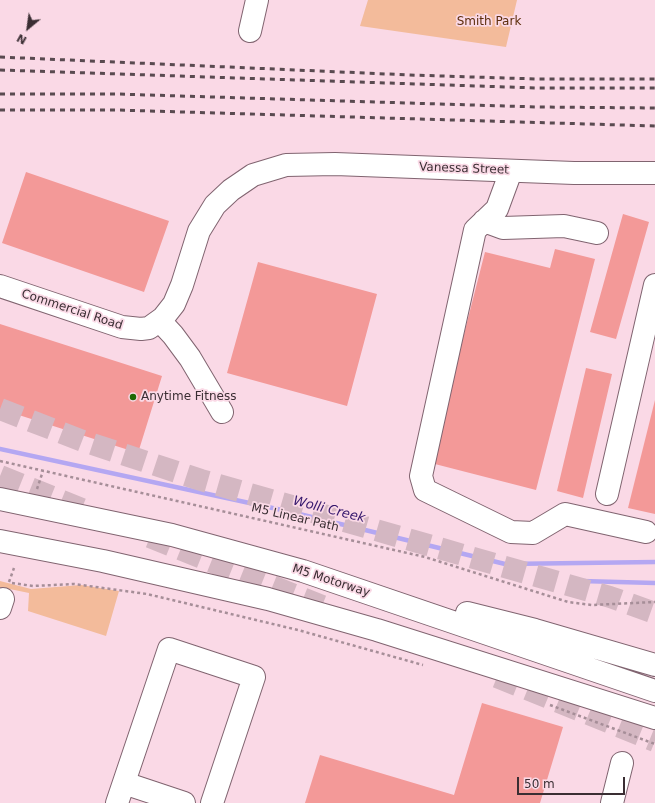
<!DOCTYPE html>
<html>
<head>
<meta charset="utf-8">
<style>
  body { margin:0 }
  #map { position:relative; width:655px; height:803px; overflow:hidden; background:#fad9e6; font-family:"DejaVu Sans",sans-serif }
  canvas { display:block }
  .north { position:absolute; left:8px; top:8px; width:40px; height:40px; -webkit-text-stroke:3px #fad9e6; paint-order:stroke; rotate:209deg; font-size:11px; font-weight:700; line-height:16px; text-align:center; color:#3a2e33 }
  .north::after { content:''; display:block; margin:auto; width:14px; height:18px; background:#3a2e33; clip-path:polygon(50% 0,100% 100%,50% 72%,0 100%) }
  .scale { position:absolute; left:517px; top:777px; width:108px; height:18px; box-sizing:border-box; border:2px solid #3a2e33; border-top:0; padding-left:5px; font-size:12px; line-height:14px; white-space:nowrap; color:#3a2e33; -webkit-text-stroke:3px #fad9e6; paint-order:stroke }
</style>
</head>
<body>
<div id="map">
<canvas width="655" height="803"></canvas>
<div class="north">N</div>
<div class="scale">50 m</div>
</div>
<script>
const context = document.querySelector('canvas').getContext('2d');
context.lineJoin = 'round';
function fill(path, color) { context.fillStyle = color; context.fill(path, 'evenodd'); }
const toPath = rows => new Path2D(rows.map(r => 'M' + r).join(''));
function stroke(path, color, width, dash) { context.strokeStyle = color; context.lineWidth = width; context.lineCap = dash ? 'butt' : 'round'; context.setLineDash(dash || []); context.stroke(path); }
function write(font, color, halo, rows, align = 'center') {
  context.font = font + ' "DejaVu Sans",sans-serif'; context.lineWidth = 3.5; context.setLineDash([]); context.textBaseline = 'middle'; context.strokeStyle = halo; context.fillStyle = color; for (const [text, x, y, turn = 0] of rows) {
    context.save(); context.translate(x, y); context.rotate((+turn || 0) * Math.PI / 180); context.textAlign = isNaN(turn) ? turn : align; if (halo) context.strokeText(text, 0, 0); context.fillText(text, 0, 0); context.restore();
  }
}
fill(toPath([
  [368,0,517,0,506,47,360,26],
  [0,581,31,589,81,585,119,591,106,636,28,611,29,593,0,587]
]), '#f3bb9b');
stroke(toPath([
  [0,449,291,512,505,564,655,562],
  [581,581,655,583]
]), '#b4a7f2', 4.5);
fill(toPath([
  [26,172,169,221,144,292,2,243],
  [623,214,649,222,616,339,590,332],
  [555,249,595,259,536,490,431,463,485,252,550,268],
  [258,262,377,294,347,406,227,373],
  [0,324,162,376,138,453,0,409],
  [586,368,612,374,583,498,557,491],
  [655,400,655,514,628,508],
  [482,703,563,727,540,803,305,803,320,755,454,795]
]), '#f39998');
stroke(toPath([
  [0,409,83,441,201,480,610,597,655,613],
  [0,476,87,511],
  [150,537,322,606],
  [497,677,655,741]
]), '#d4b7c2', 22, [22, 11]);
const minor = toPath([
  [250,31,257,0],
  [511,171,497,209,475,230,421,476,425,490,511,532,533,533,565,514,646,532],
  [484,221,503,228,564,226,597,233],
  [160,321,173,335,190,358,222,412],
  [607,494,655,285],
  [0,608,3,599],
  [124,783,184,803],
  [117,803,169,649,254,677,212,803],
  [612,803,622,763]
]);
const major = toPath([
  [0,286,122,327,141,329,149,328,163,318,174,304,182,285,199,231,215,205,231,190,253,175,286,165,335,164,574,173,655,173]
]);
const highway = toPath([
  [0,499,172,535,303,571,655,691],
  [0,541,103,561,268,599,377,630,655,718],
  [467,613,535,630,655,665]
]);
stroke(minor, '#806470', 24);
stroke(major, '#806470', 24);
stroke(highway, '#806470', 24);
stroke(toPath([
  [0,461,425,557,568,602,592,605,655,602],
  [37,489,43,471],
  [9,582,14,568],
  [12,583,33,586,74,584,147,594,298,630,423,665],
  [550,705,655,744]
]), '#a68e98', 2.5, [3, 3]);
stroke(minor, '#fff', 22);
stroke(major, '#fff', 22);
stroke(highway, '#fff', 22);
stroke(toPath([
  [0,57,410,75,537,79,655,79],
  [0,70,536,88,655,88],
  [0,94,116,94,537,107,655,108],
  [0,110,116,110,655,126]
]), '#594a50', 3, [5, 5]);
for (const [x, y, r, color] of [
  [133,397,4,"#1d6804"]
]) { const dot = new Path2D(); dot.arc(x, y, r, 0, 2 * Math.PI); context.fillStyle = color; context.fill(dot); stroke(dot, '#fad9e6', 1.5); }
write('12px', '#5c2d0b', '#fad9e6', [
  ["Smith Park",489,22]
]);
write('12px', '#3a2e33', '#fad9e6', [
  ["Vanessa Street",464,169,2],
  ["Commercial Road",72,310,18],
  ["M5 Linear Path",295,518,13],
  ["M5 Motorway",331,581,18]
]);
write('12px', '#3a2e33', '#fad9e6', [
  ["Anytime Fitness",141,397]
], 'left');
write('italic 13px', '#34166c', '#fad9e6', [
  ["Wolli Creek",329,510,14]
]);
</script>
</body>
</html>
